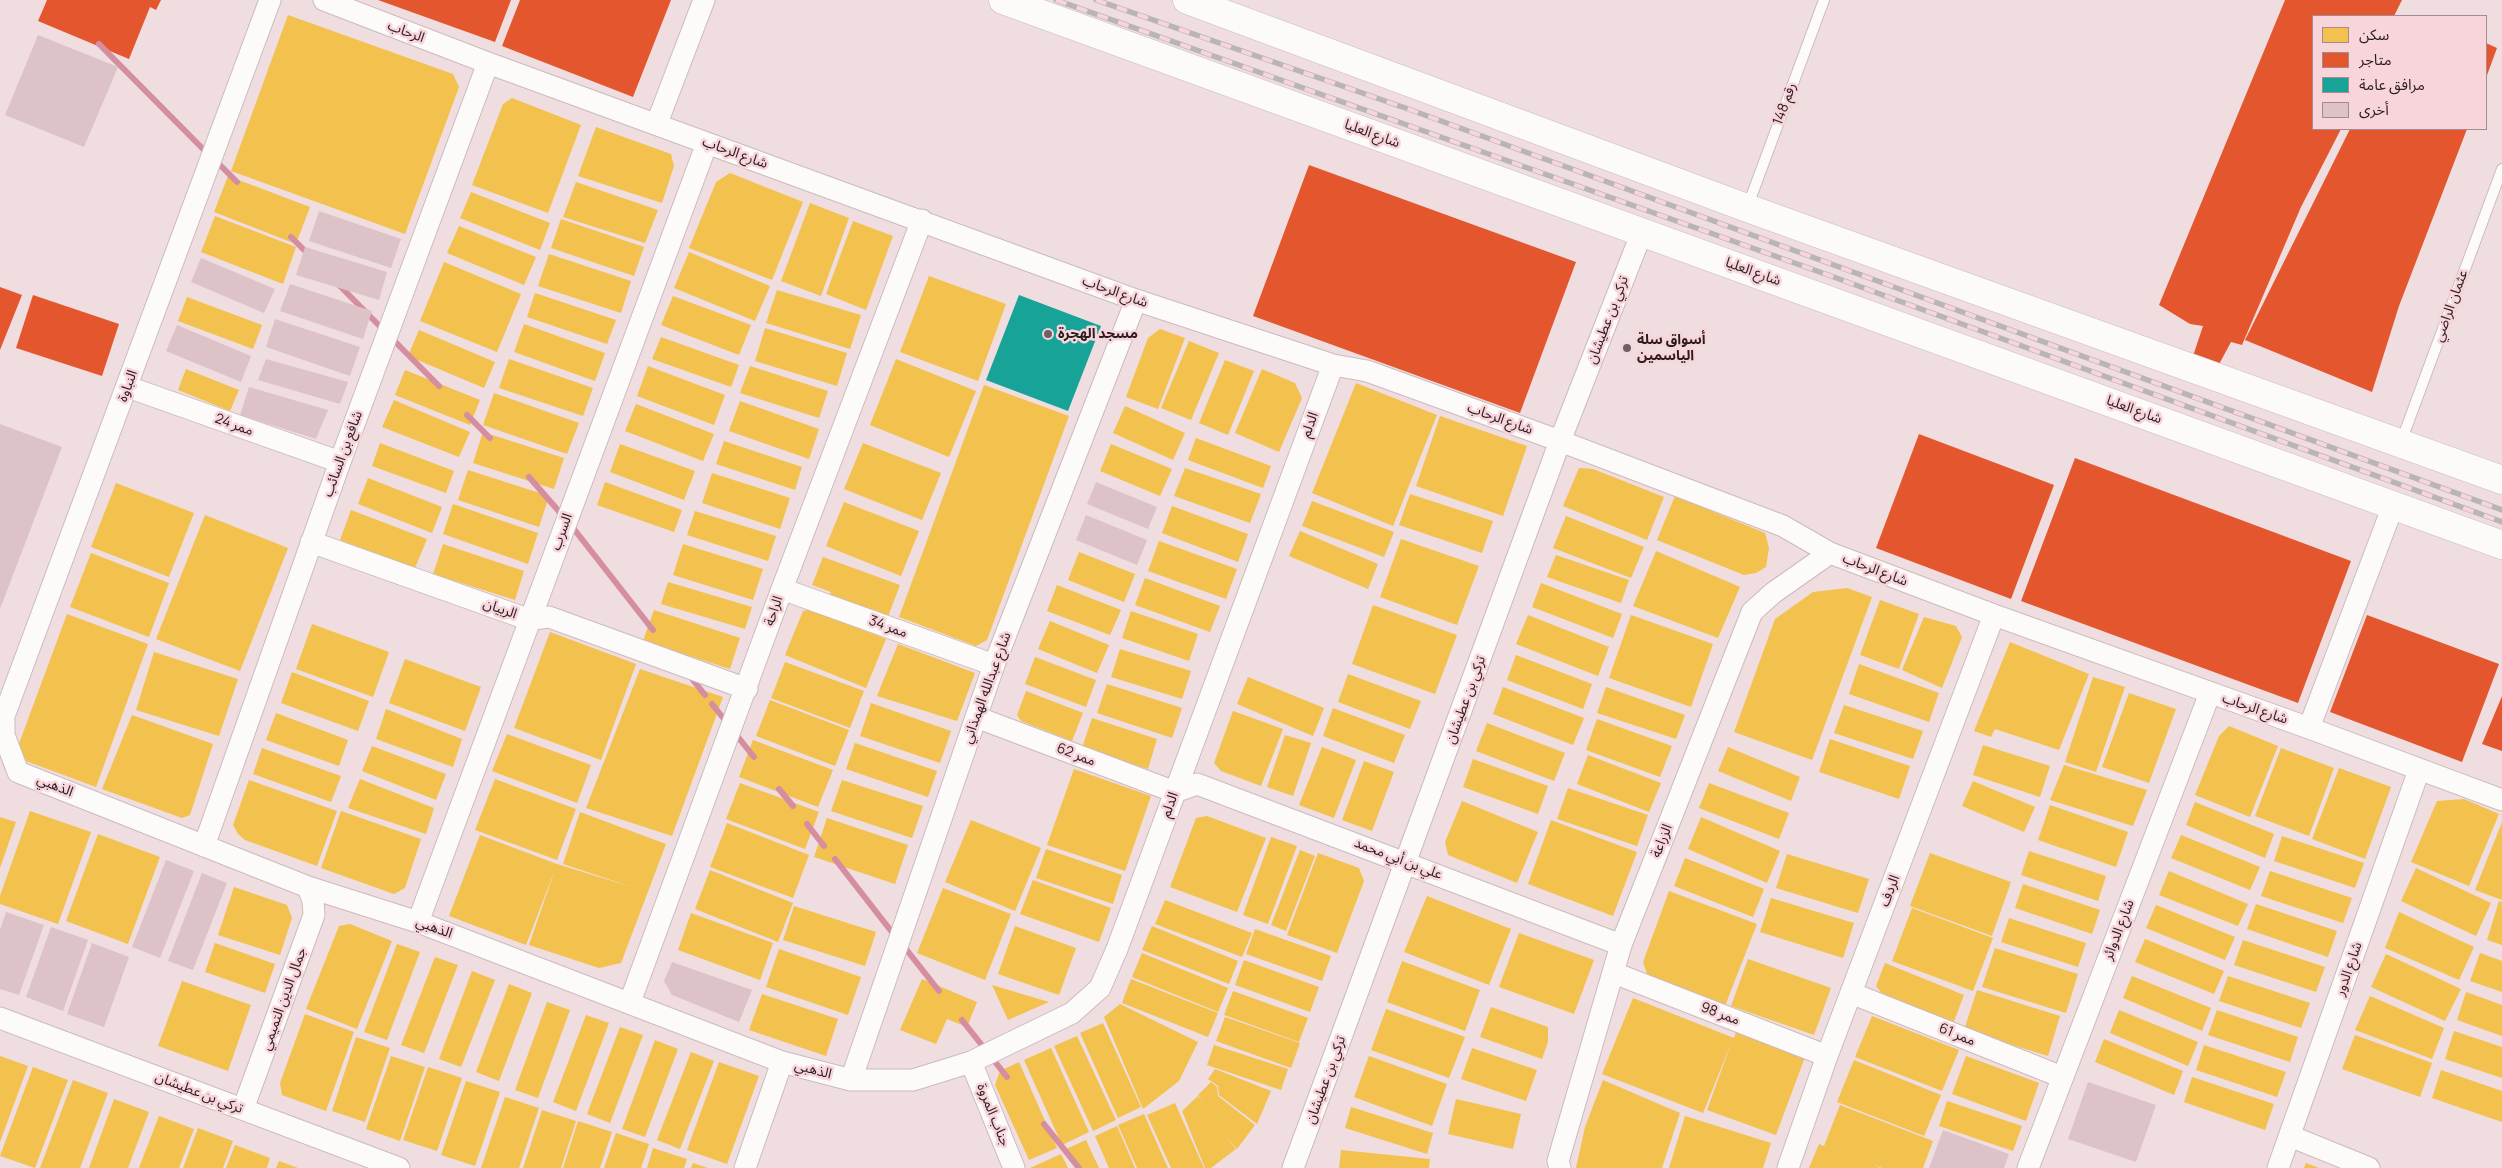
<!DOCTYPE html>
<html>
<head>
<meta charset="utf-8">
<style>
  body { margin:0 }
  #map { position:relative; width:2502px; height:1168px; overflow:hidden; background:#efdde0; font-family:Manrope,"Noto Sans Arabic",sans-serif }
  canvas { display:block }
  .legend { position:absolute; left:2312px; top:15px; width:175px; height:115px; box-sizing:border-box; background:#f7d5db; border:1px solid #a58b90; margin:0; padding:6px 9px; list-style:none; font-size:15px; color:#291d1f }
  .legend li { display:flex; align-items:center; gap:10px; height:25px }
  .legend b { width:25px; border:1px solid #a58b90 }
</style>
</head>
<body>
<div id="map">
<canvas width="2502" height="1168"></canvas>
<ul class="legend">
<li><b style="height:14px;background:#f2c14e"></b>سكن</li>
<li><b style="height:14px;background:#e4572e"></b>متاجر</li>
<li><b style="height:14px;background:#17a398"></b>مرافق عامة</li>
<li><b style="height:14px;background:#ddc3c8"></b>أخرى</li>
</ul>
</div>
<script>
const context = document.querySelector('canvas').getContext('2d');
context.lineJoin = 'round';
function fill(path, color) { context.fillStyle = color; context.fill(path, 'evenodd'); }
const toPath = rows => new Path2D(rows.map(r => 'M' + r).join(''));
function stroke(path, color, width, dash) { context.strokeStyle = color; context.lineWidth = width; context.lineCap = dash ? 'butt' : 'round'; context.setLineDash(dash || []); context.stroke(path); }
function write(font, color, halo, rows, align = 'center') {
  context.font = font + ' Manrope,"Noto Sans Arabic",sans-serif'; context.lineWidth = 5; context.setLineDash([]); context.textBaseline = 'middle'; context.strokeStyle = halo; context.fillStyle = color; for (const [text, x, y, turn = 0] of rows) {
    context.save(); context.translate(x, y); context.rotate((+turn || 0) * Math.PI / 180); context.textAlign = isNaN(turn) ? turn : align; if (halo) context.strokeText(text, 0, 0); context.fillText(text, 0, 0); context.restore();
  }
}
fill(toPath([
  [288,15,453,74,459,87,405,234,231,171],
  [512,98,581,125,548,213,472,185,503,104],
  [596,127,671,154,674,166,662,203,578,176],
  [730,173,803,202,772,280,689,248,716,182],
  [228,176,310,207,296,244,214,212],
  [576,182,658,210,645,243,563,217],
  [471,192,550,223,540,250,460,218],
  [810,203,849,218,821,296,781,281],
  [215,216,296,247,283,284,201,252],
  [561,219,644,247,634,276,551,248],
  [853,221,893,236,866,310,826,294],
  [459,226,536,257,524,285,447,253],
  [689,252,770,286,755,321,674,288],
  [549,254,631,281,621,313,538,286],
  [444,262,521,294,497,352,420,321],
  [929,276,1006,304,978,381,900,352],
  [777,290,861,315,850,349,766,323],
  [535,293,616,320,607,344,527,317],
  [673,296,751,325,739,355,661,325],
  [187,297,262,325,253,349,178,321],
  [524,324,605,353,595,381,514,352],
  [765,328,847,353,837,386,755,361],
  [1160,329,1185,338,1158,409,1126,397,1148,338],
  [419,330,495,362,484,388,408,356],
  [661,337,739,365,731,387,652,359],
  [1189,341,1219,353,1191,420,1161,408],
  [509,359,593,388,583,416,499,388],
  [896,359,976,391,949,457,870,425],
  [1225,360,1254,371,1228,435,1199,423],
  [648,366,725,395,714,425,637,396],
  [750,366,828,391,819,418,740,393],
  [186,369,239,390,230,411,178,390],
  [1262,369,1295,383,1302,398,1279,452,1235,433],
  [405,370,480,400,470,425,395,395],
  [1356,383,1437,415,1393,526,1312,493],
  [984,385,1069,416,987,640,976,646,899,617],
  [494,393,579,423,567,454,483,425],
  [394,400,470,432,459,457,382,427],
  [740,401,819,429,809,459,729,431],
  [636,404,714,434,703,461,625,431],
  [1125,406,1185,433,1173,460,1113,433],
  [1440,416,1527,446,1503,516,1416,486],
  [483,432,564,458,554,489,473,463],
  [1196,438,1271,466,1263,488,1188,460],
  [724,441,802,467,795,490,716,464],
  [380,443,454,471,446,493,372,466],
  [863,443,941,473,922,520,844,489],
  [620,444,695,471,684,500,610,472],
  [1111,444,1172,469,1160,496,1100,471],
  [1185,468,1261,494,1250,523,1174,496],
  [1579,468,1593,469,1664,497,1647,540,1563,506],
  [468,470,549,496,539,527,458,500],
  [712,473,790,498,780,529,702,503],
  [368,478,442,507,432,533,358,504],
  [605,482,682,510,674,532,597,505],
  [116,483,194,513,169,577,91,547],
  [1410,494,1493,521,1482,553,1399,525],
  [1675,496,1765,533,1769,548,1766,567,1756,573,1744,575,1657,540],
  [1312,501,1394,532,1384,557,1302,526],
  [844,502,919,531,901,576,826,546],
  [453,504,538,533,528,564,443,534],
  [1172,506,1248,534,1238,562,1162,533],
  [351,510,427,539,415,568,340,540],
  [695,511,776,536,768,561,687,535],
  [205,515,288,548,240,671,156,639],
  [1566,516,1644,547,1631,578,1553,548],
  [1300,531,1378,564,1368,589,1289,556],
  [1401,539,1479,566,1457,625,1380,597],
  [1159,541,1237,569,1226,599,1148,571],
  [443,544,524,571,515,600,433,574],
  [683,544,763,569,753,600,673,575],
  [1656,551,1740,587,1718,638,1633,606],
  [1079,552,1135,574,1124,602,1068,580],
  [91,553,169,583,149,637,70,607],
  [1556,555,1629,580,1621,603,1547,577],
  [823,557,900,585,887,619,829,598,831,592,812,585],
  [1145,578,1220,606,1210,632,1135,605],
  [668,582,752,607,745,629,661,604],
  [1541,583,1622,614,1613,638,1532,607],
  [1057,585,1121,610,1110,635,1047,611],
  [1847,588,1872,597,1812,760,1734,732,1775,619,1813,592],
  [1880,600,1919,614,1899,669,1860,655],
  [1373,605,1457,635,1435,694,1352,664],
  [811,609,886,639,866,688,785,655,803,611],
  [654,610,740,638,730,669,643,641],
  [1131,611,1198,634,1189,661,1122,638],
  [67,614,148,644,96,787,23,760,17,749],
  [1528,615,1609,647,1598,676,1516,644],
  [1631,615,1713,644,1691,707,1609,678],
  [1924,617,1956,626,1962,637,1942,688,1902,670],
  [1050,621,1109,645,1097,673,1038,649],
  [312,624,389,652,373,697,296,669],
  [550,632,636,664,601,760,514,728],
  [2010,642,2089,674,2059,750,1995,729,1991,737,1974,731],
  [898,644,975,673,957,721,877,696],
  [1120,649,1191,671,1182,699,1111,677],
  [154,652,238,679,219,736,136,710],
  [1516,655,1592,684,1583,709,1507,680],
  [1035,657,1096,680,1086,707,1025,684],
  [405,659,481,687,465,731,389,703],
  [785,662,864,691,850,728,771,698],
  [1859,664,1939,693,1929,722,1849,694],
  [640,669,723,697,672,836,586,808],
  [292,672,369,701,358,731,281,703],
  [1348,674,1421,701,1410,729,1338,702],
  [1248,677,1324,708,1313,736,1237,704],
  [2093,677,2125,687,2096,772,2065,762],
  [1107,684,1182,708,1172,738,1097,713],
  [1503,687,1584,718,1573,745,1493,714],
  [1606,687,1685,715,1676,739,1597,713],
  [1026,691,1083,713,1072,741,1021,721,1017,715],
  [2129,693,2176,709,2149,783,2102,767],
  [770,700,849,730,835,766,756,736],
  [871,703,951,731,940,763,860,736],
  [1844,705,1923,731,1913,759,1834,733],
  [1333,708,1405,735,1394,763,1323,736],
  [386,709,462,739,453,767,376,739],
  [1233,711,1283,729,1261,786,1221,771,1214,763],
  [276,713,348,740,339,766,266,740],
  [132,715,213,744,190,815,182,818,102,789],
  [1092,718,1157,739,1148,769,1082,748],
  [1597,719,1672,746,1660,777,1586,750],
  [1487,723,1565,753,1554,781,1476,751],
  [2229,726,2278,746,2250,817,2195,795,2219,736],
  [507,734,591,765,577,803,492,771],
  [1285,735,1311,743,1293,796,1267,787],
  [1830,739,1910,766,1899,799,1819,772],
  [753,740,833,770,818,807,739,777],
  [855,743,937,771,928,797,846,769],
  [1983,745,2050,766,2040,797,1973,775],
  [372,746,446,774,436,800,362,771],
  [1322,747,1356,760,1334,818,1299,805],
  [1728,747,1800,777,1791,801,1718,771],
  [262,748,341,776,331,802,253,774],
  [2281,748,2334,768,2309,836,2255,816],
  [1588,755,1661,783,1649,812,1577,784],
  [1473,759,1548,786,1538,814,1463,787],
  [1364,761,1394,772,1372,831,1342,820],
  [2064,765,2147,790,2133,826,2050,800],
  [2339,768,2391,787,2365,859,2312,839],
  [1074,769,1151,796,1125,871,1047,845],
  [360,779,434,808,426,834,348,808],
  [495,779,576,809,557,860,475,830],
  [249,780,337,811,317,866,245,840,238,834,233,825],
  [842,780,923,806,912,838,831,811],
  [1973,781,2035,807,2024,832,1962,806],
  [740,783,819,812,805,849,726,819],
  [1709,783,1789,813,1779,839,1699,808],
  [1568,788,1648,815,1637,846,1557,819],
  [2464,799,2499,814,2469,886,2411,862,2437,801],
  [1462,801,1538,832,1517,883,1448,855,1445,842],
  [2195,802,2274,834,2265,858,2186,825],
  [2050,805,2128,832,2116,867,2038,840],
  [30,811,91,832,58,924,0,904,0,896],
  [341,811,421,839,405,888,394,894,321,868],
  [580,812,666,844,621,963,599,968,529,945,556,867,526,945,449,916,480,835,557,864,635,888,563,864],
  [1207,816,1266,838,1237,912,1170,887,1196,818],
  [0,817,16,822,0,868],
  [1701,817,1780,851,1767,883,1688,849],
  [827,818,908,845,895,884,814,857],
  [971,820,1041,848,1015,911,945,882],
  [1551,820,1637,852,1613,916,1528,884],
  [2502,822,2502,900,2475,890],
  [727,823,809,855,793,898,710,867],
  [98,834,160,857,128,944,66,921],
  [2181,835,2260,867,2250,890,2171,858],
  [2282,836,2364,863,2355,888,2274,861],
  [1271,837,1297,846,1268,924,1243,915],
  [1046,849,1122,875,1113,904,1036,878],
  [1300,850,1315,856,1286,931,1271,925],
  [2029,851,2106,876,2098,901,2021,875],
  [1318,853,1359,868,1364,881,1337,953,1287,935],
  [1930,853,2011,882,1992,936,1910,906],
  [1787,854,1869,879,1858,913,1776,888],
  [1685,858,1764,889,1753,917,1674,886],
  [2416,868,2491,903,2476,936,2401,901],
  [710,870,793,903,778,942,695,909],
  [2169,871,2248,904,2238,926,2159,895],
  [2270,871,2352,898,2343,923,2261,896],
  [1033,880,1111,908,1099,942,1020,914],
  [2023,884,2100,910,2092,934,2015,908],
  [234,887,287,905,292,918,280,955,218,935],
  [943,888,1011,914,985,980,917,953],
  [1669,891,1757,924,1725,1006,1648,977,1643,962],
  [1427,896,1511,929,1489,985,1404,952],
  [1771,898,1854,923,1843,958,1760,932],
  [1165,900,1252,933,1242,957,1155,924],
  [2499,901,2502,902,2502,945,2487,940],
  [2256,904,2337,931,2328,957,2247,929],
  [2156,905,2235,937,2225,960,2146,928],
  [794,906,876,932,865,966,783,940],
  [1912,908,1993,938,1973,991,1892,961],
  [2399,912,2474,947,2459,980,2385,948],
  [691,913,773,943,760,980,678,950],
  [2009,918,2086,943,2078,967,2001,942],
  [350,924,392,941,357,1029,306,1009,339,926],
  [1015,926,1076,948,1059,995,998,974],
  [1152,926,1238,961,1229,984,1142,950],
  [1255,929,1331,956,1322,981,1246,954],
  [1519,933,1594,960,1574,1014,1499,987],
  [2145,939,2224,971,2214,994,2135,962],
  [2243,940,2325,967,2316,992,2234,965],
  [215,943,275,964,265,993,205,972],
  [397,944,420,952,387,1040,364,1032],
  [1995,948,2078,974,2066,1013,1982,987],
  [779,949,861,977,848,1015,766,987],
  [1142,953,1228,988,1218,1012,1132,977],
  [2480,953,2502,961,2502,992,2470,981],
  [2386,954,2461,989,2445,1021,2371,987],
  [435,957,458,965,424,1053,401,1045],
  [1748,959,1831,988,1814,1035,1731,1006],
  [1244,960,1319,987,1310,1012,1235,985],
  [1402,961,1480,990,1465,1031,1387,1002],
  [1885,963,1964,995,1953,1024,1883,995,1876,986],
  [472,971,495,980,461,1067,439,1059],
  [2132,976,2211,1008,2202,1031,2123,998],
  [2228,976,2310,1003,2301,1028,2219,1001],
  [922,979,977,1002,967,1027,947,1019,936,1044,900,1030],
  [1131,979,1218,1013,1208,1037,1122,1003],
  [182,981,251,1005,228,1071,158,1046],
  [509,984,532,993,499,1081,476,1072],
  [992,985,1049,1002,1008,1020],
  [1977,990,2060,1016,2048,1056,1964,1030],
  [1233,991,1308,1018,1299,1042,1224,1015],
  [2466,992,2502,1005,2502,1036,2457,1020],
  [762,994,838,1019,826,1056,749,1030],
  [2370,996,2444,1028,2432,1059,2355,1030],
  [1633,998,1734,1038,1736,1032,1805,1057,1776,1135,1707,1110,1732,1041,1703,1113,1602,1074],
  [547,1002,570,1010,538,1098,515,1090],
  [1120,1004,1198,1042,1179,1081,1143,1109,1104,1017],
  [1491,1007,1548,1027,1548,1042,1542,1059,1480,1037],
  [1386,1009,1465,1037,1449,1078,1371,1050],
  [2119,1010,2198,1042,2188,1066,2110,1033],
  [2217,1010,2298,1037,2290,1062,2208,1035],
  [305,1014,354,1032,326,1111,282,1095,280,1083],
  [586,1015,609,1023,576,1111,553,1102],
  [1872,1016,1959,1050,1942,1091,1855,1057],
  [1225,1017,1300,1043,1291,1068,1216,1041],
  [1103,1023,1141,1107,1118,1118,1080,1033],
  [620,1027,643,1035,610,1123,587,1114],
  [2454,1031,2502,1047,2502,1078,2445,1059],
  [2355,1035,2432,1063,2420,1097,2342,1069],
  [1077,1036,1116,1120,1093,1131,1054,1046],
  [356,1037,390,1048,365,1122,332,1111],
  [2104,1039,2183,1071,2174,1095,2095,1062],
  [655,1040,678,1049,645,1137,622,1129],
  [1214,1045,1288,1069,1281,1090,1207,1065],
  [2204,1045,2286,1072,2277,1097,2196,1070],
  [1051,1048,1089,1132,1062,1145,1024,1060],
  [1472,1048,1537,1070,1526,1101,1461,1079],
  [691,1052,714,1061,680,1149,657,1140],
  [0,1056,28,1066,0,1142],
  [391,1056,425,1067,400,1141,366,1129],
  [1369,1056,1447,1084,1432,1126,1354,1097],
  [1966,1056,2039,1083,2026,1121,1952,1094],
  [1854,1060,1941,1095,1924,1136,1837,1102],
  [719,1062,759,1076,727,1164,687,1150],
  [1019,1062,1057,1148,1029,1160,995,1085,1000,1071],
  [33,1067,68,1080,35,1168,0,1156],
  [428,1067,462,1078,437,1151,403,1140],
  [1215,1069,1271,1091,1257,1124,1219,1095,1218,1086,1208,1079],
  [2441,1070,2502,1091,2502,1122,2432,1098],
  [2192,1077,2274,1104,2265,1130,2184,1102],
  [73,1080,108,1093,80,1168,40,1168],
  [1603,1080,1680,1113,1662,1168,1576,1168,1585,1127],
  [466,1081,500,1092,475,1166,441,1155],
  [1211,1082,1217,1087,1218,1096,1255,1125,1237,1149,1224,1135,1236,1149,1211,1168,1205,1168,1182,1111,1198,1096,1203,1102,1198,1095],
  [505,1097,539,1108,519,1168,481,1168],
  [114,1099,149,1112,128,1168,89,1168],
  [1456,1099,1521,1114,1513,1149,1448,1134],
  [1947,1101,2022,1126,2013,1151,1939,1126],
  [1175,1103,1204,1168,1171,1168,1147,1115],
  [1840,1105,1933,1141,1923,1168,1882,1168,1874,1165,1880,1168,1809,1168,1819,1144,1824,1146],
  [1351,1107,1433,1133,1427,1154,1345,1128],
  [542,1110,576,1121,561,1168,523,1168],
  [1144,1114,1168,1168,1137,1168,1118,1125],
  [159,1116,194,1129,179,1168,139,1168],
  [1685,1116,1771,1143,1763,1168,1669,1168],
  [578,1121,612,1132,600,1168,563,1168],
  [1117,1126,1135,1168,1109,1168,1095,1136],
  [198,1128,233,1141,223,1168,183,1168],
  [616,1133,649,1144,641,1168,604,1168],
  [1086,1140,1099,1168,1075,1168,1066,1149],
  [235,1145,270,1158,267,1168,226,1168],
  [653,1148,687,1159,684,1168,647,1168],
  [1341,1150,1430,1159,1429,1168,1339,1168],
  [1061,1154,1068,1168,1030,1168],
  [279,1161,298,1168,276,1168],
  [693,1163,708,1168,691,1168],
  [2306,1163,2319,1168,2304,1168]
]), '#f2c14e');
fill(toPath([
  [47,0,161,0,156,10,150,7,129,59,38,21],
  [378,0,511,0,495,42],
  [520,0,671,0,633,97,502,46],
  [2285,0,2402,0,2394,16,2313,16,2313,129,2341,129,2301,207,2242,345,2231,342,2217,368,2192,359,2203,326,2190,324,2159,305],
  [2486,43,2497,48,2486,78],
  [2350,129,2467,129,2399,306,2372,392,2245,340],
  [1309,165,1576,262,1520,413,1253,316],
  [0,287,22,295,0,350],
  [33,295,119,324,102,376,16,348],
  [1919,434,2054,485,2011,599,1876,548],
  [2075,458,2351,561,2298,703,2021,601],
  [2367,615,2499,664,2462,762,2330,712],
  [2502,696,2502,751,2482,744]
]), '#e4572e');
fill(toPath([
  [1019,295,1101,326,1068,411,986,380]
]), '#17a398');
stroke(toPath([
  [99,44,208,154],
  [216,161,237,182],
  [291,237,309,255],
  [337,283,439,386],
  [467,415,490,438],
  [529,477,563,516],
  [570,524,653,630],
  [689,675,705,695],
  [712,704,728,724],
  [734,732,754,757],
  [779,789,793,806],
  [807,824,824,846],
  [835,859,895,936],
  [902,944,939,991],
  [962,1020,1007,1077],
  [1044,1124,1079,1168]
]), '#d48e9f', 6);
fill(toPath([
  [38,35,118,67,84,147,5,115],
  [319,211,401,239,391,268,309,241],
  [305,247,387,272,379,300,296,275],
  [201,258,275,289,264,313,191,282],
  [290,284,372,311,363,339,280,311],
  [275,319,360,347,350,376,266,347],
  [177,325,251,356,241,382,166,351],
  [266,359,348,382,340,404,258,380],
  [249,387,328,410,316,439,240,415],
  [0,424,62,447,0,609],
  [1096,482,1157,507,1148,529,1087,504],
  [1086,515,1147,540,1137,565,1076,540],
  [166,860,194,871,160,958,132,947],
  [202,873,227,883,193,970,168,961],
  [6,912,44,925,19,995,0,989,0,930],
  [51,927,88,940,63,1011,26,997],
  [92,943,129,957,104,1027,67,1014],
  [672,962,752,990,739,1022,672,995,664,981],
  [2088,1082,2156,1105,2136,1162,2068,1139],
  [1943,1130,2009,1154,2004,1168,1929,1168]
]), '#ddc3c8');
const service = toPath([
  [1747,208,1824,0],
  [2401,442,2502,169]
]);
const minor = toPath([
  [270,0,4,716,4,735,18,772,308,887,418,922,782,1062,851,1080,913,1080,971,1062,1072,1013,1100,988,1117,949,1333,365],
  [324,0,488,63,1136,300,1333,365,1367,371,1560,441,1783,526,1830,553,1994,615,2309,728,2502,800],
  [657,123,704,0],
  [128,387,340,462],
  [311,542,530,620,549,617,747,689],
  [782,589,994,665],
  [976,717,1175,792,1197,784,1621,945],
  [2309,728,2393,506],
  [204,846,340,462,488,63],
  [418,922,707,143],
  [1614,973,1827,1056],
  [1851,993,2062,1077],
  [630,1002,782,589,922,220],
  [0,1018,399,1168],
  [971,1062,1014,1168],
  [851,1080,994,665,1136,300],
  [243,1109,314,915,313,901,308,887],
  [2290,1136,2369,1168],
  [745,1168,782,1062],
  [1293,1168,1560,441,1642,232],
  [1560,1168,1558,1161,1621,945,1752,612,1773,593,1830,553],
  [1788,1168,1827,1056,1994,615],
  [2028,1168,2210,693],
  [2278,1168,2419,770]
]);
const secondary = toPath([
  [1003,0,2502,545],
  [1187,0,1747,208,2502,480]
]);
stroke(service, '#cabbbe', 12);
stroke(minor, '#cabbbe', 23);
stroke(secondary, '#cabbbe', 29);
stroke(service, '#fdfafa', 10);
stroke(minor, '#fdfafa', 21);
stroke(secondary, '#fdfafa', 28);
const rail = toPath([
  [1056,0,1831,276,2502,522],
  [1096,0,1411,110,2502,510]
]);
stroke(rail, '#b9b5b6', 5.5);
stroke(rail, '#f7d5db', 4, [11]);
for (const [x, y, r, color] of [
  [1048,334,5,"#6e6063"],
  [1627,348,5,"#6e6063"]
]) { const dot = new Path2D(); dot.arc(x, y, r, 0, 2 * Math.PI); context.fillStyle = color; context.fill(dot); stroke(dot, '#f7d5db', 2); }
write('14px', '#291d1f', '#f7d5db', [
  ["الرحاب",406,32,21],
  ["رقم 148",1785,104,-70],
  ["شارع العليا",1372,134,20],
  ["شارع الرحاب",735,153,20],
  ["شارع العليا",1753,272,20],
  ["شارع الرحاب",1115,292,20],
  ["عثمان الراضي",2451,306,-70],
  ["تركي بن عطيشان",1608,320,-69],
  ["النباوة",128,386,-70],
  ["شارع العليا",2134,410,20],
  ["شارع الرحاب",1500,419,20],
  ["ممر 24",234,425,20],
  ["الدلم",1310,425,-70],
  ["شافع بن السائب",343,454,-70],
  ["السرب",562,532,-70],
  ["شارع الرحاب",1875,570,21],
  ["الربيان",500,609,20],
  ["الراحة",774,611,-71],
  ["ممر 34",888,627,20],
  ["شارع عبدالله الهمذاني",987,688,-70],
  ["تركي بن عطيشان",1466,700,-70],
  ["شارع الرحاب",2255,709,19],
  ["ممر 62",1076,755,21],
  ["الذهبي",55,786,22],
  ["الدلم",1170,805,-70],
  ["الزراعة",1662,841,-68],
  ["علي بن أبي محمد",1398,859,21],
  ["الردف",1890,891,-69],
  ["الذهبي",434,928,20],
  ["شارع الدوائر",2119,930,-69],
  ["شارع الدور",2349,969,-71],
  ["جمال الدين التميمي",284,999,-70],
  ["ممر 98",1720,1014,21],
  ["ممر 61",1957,1035,22],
  ["الذهبي",813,1070,15],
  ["تركي بن عطيشان",1326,1080,-70],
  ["تركي بن عطيشان",199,1093,21],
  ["جناب المروة",993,1115,68]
]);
write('bold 14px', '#291d1f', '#f7d5db', [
  ["مسجد الهجرة",1058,334],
  ["أسواق سلة",1637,340],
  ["الياسمين",1637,356]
], 'left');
</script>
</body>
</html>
